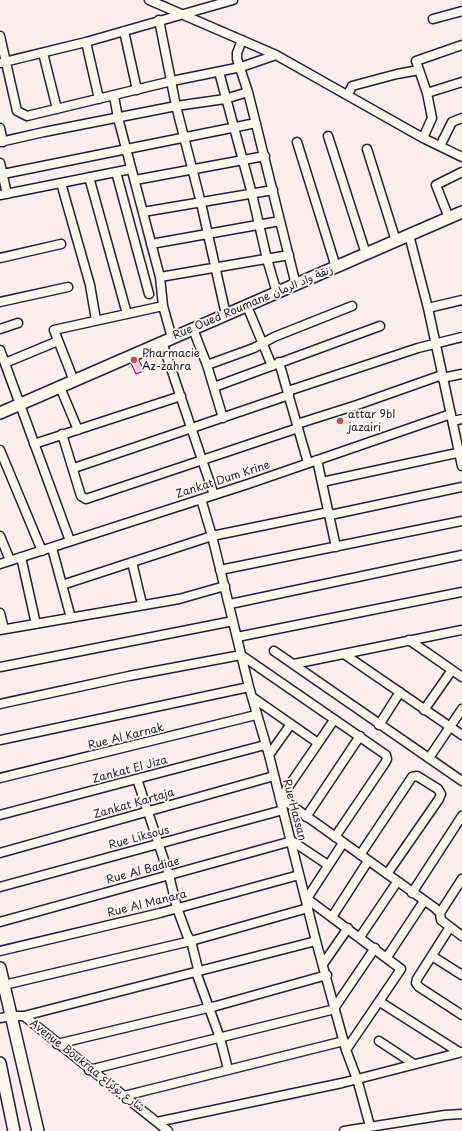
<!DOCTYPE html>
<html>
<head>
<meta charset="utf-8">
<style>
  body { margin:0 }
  canvas { display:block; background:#faedeb }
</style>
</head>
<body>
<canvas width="462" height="1131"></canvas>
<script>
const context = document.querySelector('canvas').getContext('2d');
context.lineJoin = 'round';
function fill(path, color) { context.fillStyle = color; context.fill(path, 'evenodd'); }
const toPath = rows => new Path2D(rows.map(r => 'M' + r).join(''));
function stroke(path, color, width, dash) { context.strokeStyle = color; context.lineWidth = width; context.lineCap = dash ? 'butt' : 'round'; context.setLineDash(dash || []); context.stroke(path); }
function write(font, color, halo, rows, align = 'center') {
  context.font = font + ' "Playpen Sans","Playpen Sans Arabic",sans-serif'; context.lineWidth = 3.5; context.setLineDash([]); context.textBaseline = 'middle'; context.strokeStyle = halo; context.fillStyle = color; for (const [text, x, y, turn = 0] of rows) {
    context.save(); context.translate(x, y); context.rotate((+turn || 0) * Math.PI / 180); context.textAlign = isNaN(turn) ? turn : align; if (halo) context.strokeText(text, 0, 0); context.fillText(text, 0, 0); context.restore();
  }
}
const building = toPath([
  [139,360,144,371,136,374,131,363,139,360]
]);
fill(building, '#f5c5e7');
stroke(building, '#22223b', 1);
const street = toPath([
  [149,0,276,55,423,138,462,157],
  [433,19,462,11],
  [159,20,176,106,201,203,226,315],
  [124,31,137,90],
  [0,36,17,111,27,116,172,81,241,67,276,55],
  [242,40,237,53,237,59,248,92,296,285],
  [86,42,99,99],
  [43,53,57,109],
  [0,63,86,42,233,0],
  [219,72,252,194,267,259,277,293],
  [427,93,462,82],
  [348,94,352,86,397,74,419,70],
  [114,96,118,118,160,277,163,306,172,338],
  [0,128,3,142],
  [328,136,366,254],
  [423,138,432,118,427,93,416,61,462,45],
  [0,142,44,132,176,106,225,99,248,92],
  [297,142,336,267],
  [440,146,452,122,462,118],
  [367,149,396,241],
  [0,163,7,194],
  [116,172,149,294],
  [3,174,256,123],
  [89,177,127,314],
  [135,180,265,156],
  [61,183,90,285,96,320],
  [0,195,131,169],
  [143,212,273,190],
  [449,218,436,185,462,172],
  [409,235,428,308,462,466],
  [151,244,280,221],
  [0,258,61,244],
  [160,277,289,255],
  [0,302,68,287],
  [247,306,272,366],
  [428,308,462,300],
  [0,329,18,323],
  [193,329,207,365,223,418],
  [162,342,214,495],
  [0,350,70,541],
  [279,362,308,463],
  [5,363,58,341],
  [207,365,254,348,274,337,352,306],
  [442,378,462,374],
  [74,381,54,330,163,306],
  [60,387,78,430],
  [214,387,380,326],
  [288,391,418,348,462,337],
  [453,421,462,419],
  [297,424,357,405,442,375],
  [62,434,81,496,86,499,298,428],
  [34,444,181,396],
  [0,450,42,551],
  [317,460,336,547],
  [74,468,289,395],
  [322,482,462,452],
  [201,499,212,536,249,687,269,755,316,941,346,1050,357,1079,370,1126],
  [330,515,462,487],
  [0,536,10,560],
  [52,548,71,618],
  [21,557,36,624],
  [132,562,142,604],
  [0,564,248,484,451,414],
  [220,570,462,521],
  [62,585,212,536,329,512],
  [230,604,462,555],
  [0,613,4,629],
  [0,630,179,599,225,586],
  [237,637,462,592],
  [409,640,462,677],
  [274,651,462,781],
  [344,654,462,735],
  [294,664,462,630],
  [0,667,233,621],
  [252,697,318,743],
  [0,704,129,676,241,655,386,755,387,759,385,763,335,837],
  [424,710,452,670],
  [379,725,400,692],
  [0,740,249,687],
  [269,755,291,724],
  [429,758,462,709],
  [0,778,256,715],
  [137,779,169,875,177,908,187,935,191,941,198,969,196,972,220,1038,228,1069],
  [281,798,435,908,440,913,441,920,462,936],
  [280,799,334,720],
  [0,815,265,745],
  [306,817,360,736],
  [0,853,274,776],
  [360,855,412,777,417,776,438,789,441,794,439,799,387,874],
  [0,887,283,810],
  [412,893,462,816],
  [306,898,401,969,346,1050],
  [306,900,343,843],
  [440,913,462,879],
  [332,917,368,861],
  [0,922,292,841,328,865],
  [450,927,417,979,416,983,419,987,462,1015],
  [360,937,397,882],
  [0,951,160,913,299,875],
  [432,956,462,975],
  [387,957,424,901],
  [323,964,348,928],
  [4,985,191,941,308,908],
  [380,1002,459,1052],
  [335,1007,375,948],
  [24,1016,316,941],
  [0,1018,12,1016,24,1016,168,1131],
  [379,1041,414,1064],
  [57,1044,216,1006,327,975],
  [89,1070,335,1009],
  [124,1096,344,1041],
  [157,1122,342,1083,462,1052],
  [344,1131,445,1115,462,1114]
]);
const secondary = toPath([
  [0,413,462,212],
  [0,968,38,1131],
  [0,1063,14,1131]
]);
stroke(street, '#22223b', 11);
stroke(secondary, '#22223b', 14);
stroke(street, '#fbf7ec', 8);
stroke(secondary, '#fbf7ec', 11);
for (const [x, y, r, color] of [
  [134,360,4,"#d1495b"],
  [340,421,4,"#d1495b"]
]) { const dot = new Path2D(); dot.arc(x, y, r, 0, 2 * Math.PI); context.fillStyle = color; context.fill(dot); stroke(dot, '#fbf7ec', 1.5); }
write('11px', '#22223b', '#fbf7ec', [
  ["Rue Oued Roumane زنقة واد الرمان",253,303,-23],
  ["Zankat Dum Krine",223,480,-18],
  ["Rue Al Karnak",126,737,-14],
  ["Zankat El Jiza",130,770,-15],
  ["Zankat Kartaja",134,804,-16],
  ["Rue Hassan",294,810,75],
  ["Rue Liksous",139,838,-15],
  ["Rue Al Badiae",143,871,-15],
  ["Rue Al Manara",147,904,-14],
  ["Avenue Boukraa شارع بوكراع",87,1066,38]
]);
write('11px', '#22223b', '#fbf7ec', [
  ["Pharmacie",142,354],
  ["Az-zahra",142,367],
  ["attar 9bl",348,415],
  ["jazairi",348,428]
], 'left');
</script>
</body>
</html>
